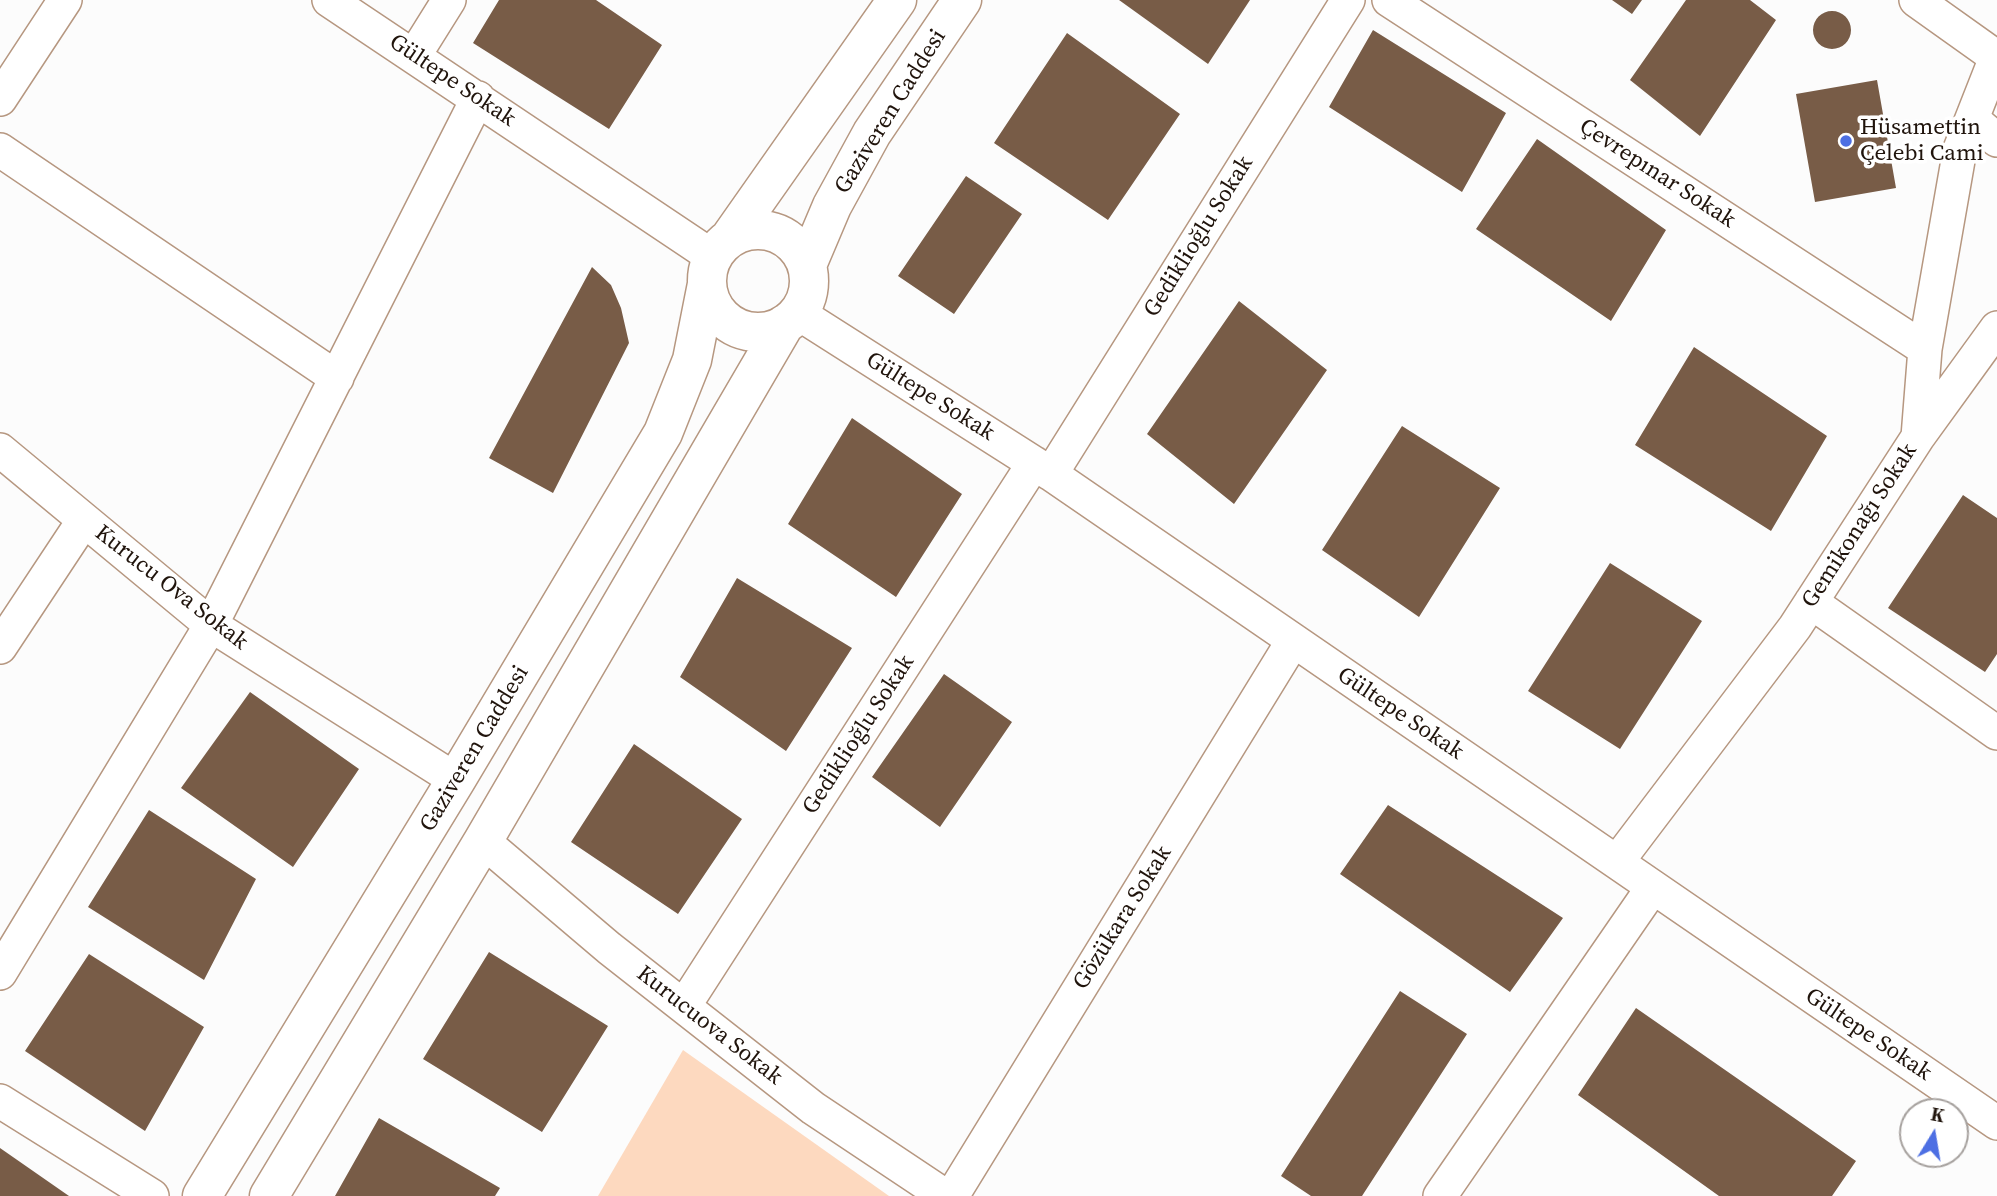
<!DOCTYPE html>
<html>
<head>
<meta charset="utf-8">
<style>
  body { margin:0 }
  #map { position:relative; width:1997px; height:1196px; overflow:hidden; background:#fcfcfc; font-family:"Source Serif 4",serif }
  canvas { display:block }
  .north { position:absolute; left:1899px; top:1098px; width:70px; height:70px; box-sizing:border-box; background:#fff; border:2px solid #a6a19e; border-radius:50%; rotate:11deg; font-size:19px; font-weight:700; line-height:28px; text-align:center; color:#20140c }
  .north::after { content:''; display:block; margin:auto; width:24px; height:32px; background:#4d6fe3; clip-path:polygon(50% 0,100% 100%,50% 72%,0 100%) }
</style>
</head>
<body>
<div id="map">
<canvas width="1997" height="1196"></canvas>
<div class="north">K</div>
</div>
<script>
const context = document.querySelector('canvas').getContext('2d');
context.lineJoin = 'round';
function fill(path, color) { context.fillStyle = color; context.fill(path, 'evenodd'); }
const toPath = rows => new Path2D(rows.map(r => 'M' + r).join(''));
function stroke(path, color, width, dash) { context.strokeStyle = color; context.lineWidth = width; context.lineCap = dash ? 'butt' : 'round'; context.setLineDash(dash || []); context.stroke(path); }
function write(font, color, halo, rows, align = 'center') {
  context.font = font + ' "Source Serif 4",serif'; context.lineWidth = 7; context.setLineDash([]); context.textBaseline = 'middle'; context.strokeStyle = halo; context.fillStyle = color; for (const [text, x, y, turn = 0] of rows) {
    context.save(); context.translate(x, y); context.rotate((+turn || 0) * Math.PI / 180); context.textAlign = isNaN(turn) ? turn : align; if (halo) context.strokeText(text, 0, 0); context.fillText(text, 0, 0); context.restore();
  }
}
fill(toPath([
  [683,1050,889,1196,598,1196]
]), '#fdd9bf');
fill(toPath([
  [499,0,596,0,662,45,609,129,473,43],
  [1119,0,1250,0,1208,64],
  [1612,0,1642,0,1632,14],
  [1686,0,1750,0,1776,20,1700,136,1630,80],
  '1813 30a19 19 0 1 1 38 0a19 19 0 1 1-38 0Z',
  [1373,30,1506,113,1462,192,1329,107],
  [1067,33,1180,114,1108,220,994,143],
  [1877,80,1896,188,1815,202,1796,94],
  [1537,139,1666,230,1611,321,1476,229],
  [966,176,1022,214,954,314,898,276],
  [592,267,611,285,621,308,629,343,553,493,489,458],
  [1239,301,1327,370,1234,504,1147,434],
  [1694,347,1827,436,1771,531,1635,445],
  [852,418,962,494,896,597,788,524],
  [1402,426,1500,488,1419,617,1322,550],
  [1963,495,1997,518,1997,654,1985,672,1888,608],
  [1610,563,1702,621,1620,749,1528,691],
  [737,578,852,648,786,751,680,677],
  [944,674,1012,722,940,827,872,777],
  [250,692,359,769,293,867,181,788],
  [634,744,742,819,678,914,571,842],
  [1388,805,1563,918,1510,992,1340,874],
  [149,810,256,879,204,980,88,907],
  [489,952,608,1026,542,1132,423,1059],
  [89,954,204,1027,145,1131,25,1051],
  [1400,991,1467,1034,1362,1196,1311,1196,1281,1176],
  [1636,1008,1856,1161,1832,1196,1719,1196,1578,1095],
  [379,1118,500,1188,495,1196,335,1196],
  [0,1148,69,1196,0,1196]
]), '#785c47');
const street = toPath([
  [329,0,713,257],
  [1389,0,1925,349],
  [1916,0,1996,57],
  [414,56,449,0],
  [0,99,65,0],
  [1972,119,1997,140],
  [0,150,337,378],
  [798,313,1051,474,1997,1123],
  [1918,437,1997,328],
  [0,450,211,625,456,780],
  [1051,474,1348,0],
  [1811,602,1997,733],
  [0,647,84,520],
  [483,841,609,948,813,1108,945,1196],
  [1617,862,1795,627,1918,437,1925,349,1960,149,1997,55],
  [0,973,211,625,478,98],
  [684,1006,1034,463],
  [0,1101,152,1196],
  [952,1196,1293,641],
  [1440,1196,1653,887]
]);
const secondary = toPath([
  '707 281a51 51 0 1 1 102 0a51 51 0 1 1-102 0Z',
  [729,239,897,0],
  [807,265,832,206,872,133,962,0],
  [202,1196,456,780,663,433,692,360,707,284],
  [269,1196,483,841,785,324]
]);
stroke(street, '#b69780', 36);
stroke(secondary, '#b69780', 41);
stroke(street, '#fff', 33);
stroke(secondary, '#fff', 38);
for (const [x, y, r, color] of [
  [1846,141,7,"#4d6fe3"]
]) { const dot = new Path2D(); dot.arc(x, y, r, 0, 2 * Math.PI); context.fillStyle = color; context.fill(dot); stroke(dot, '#fff', 2.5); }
write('23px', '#20140c', '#fff', [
  ["Gültepe Sokak",452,81,34],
  ["Gaziveren Caddesi",891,112,-58],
  ["Çevrepınar Sokak",1657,174,33],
  ["Gediklioğlu Sokak",1199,237,-58],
  ["Gültepe Sokak",930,397,32],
  ["Gemikonağı Sokak",1860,526,-57],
  ["Kurucu Ova Sokak",171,588,38],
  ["Gültepe Sokak",1400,714,34],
  ["Gediklioğlu Sokak",859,735,-57],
  ["Gaziveren Caddesi",475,749,-59],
  ["Gözükara Sokak",1123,918,-58],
  ["Kurucuova Sokak",709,1026,38],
  ["Gültepe Sokak",1868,1035,34]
]);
write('23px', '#20140c', '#fff', [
  ["Hüsamettin",1860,128],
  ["Çelebi Cami",1860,154]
], 'left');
</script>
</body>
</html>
